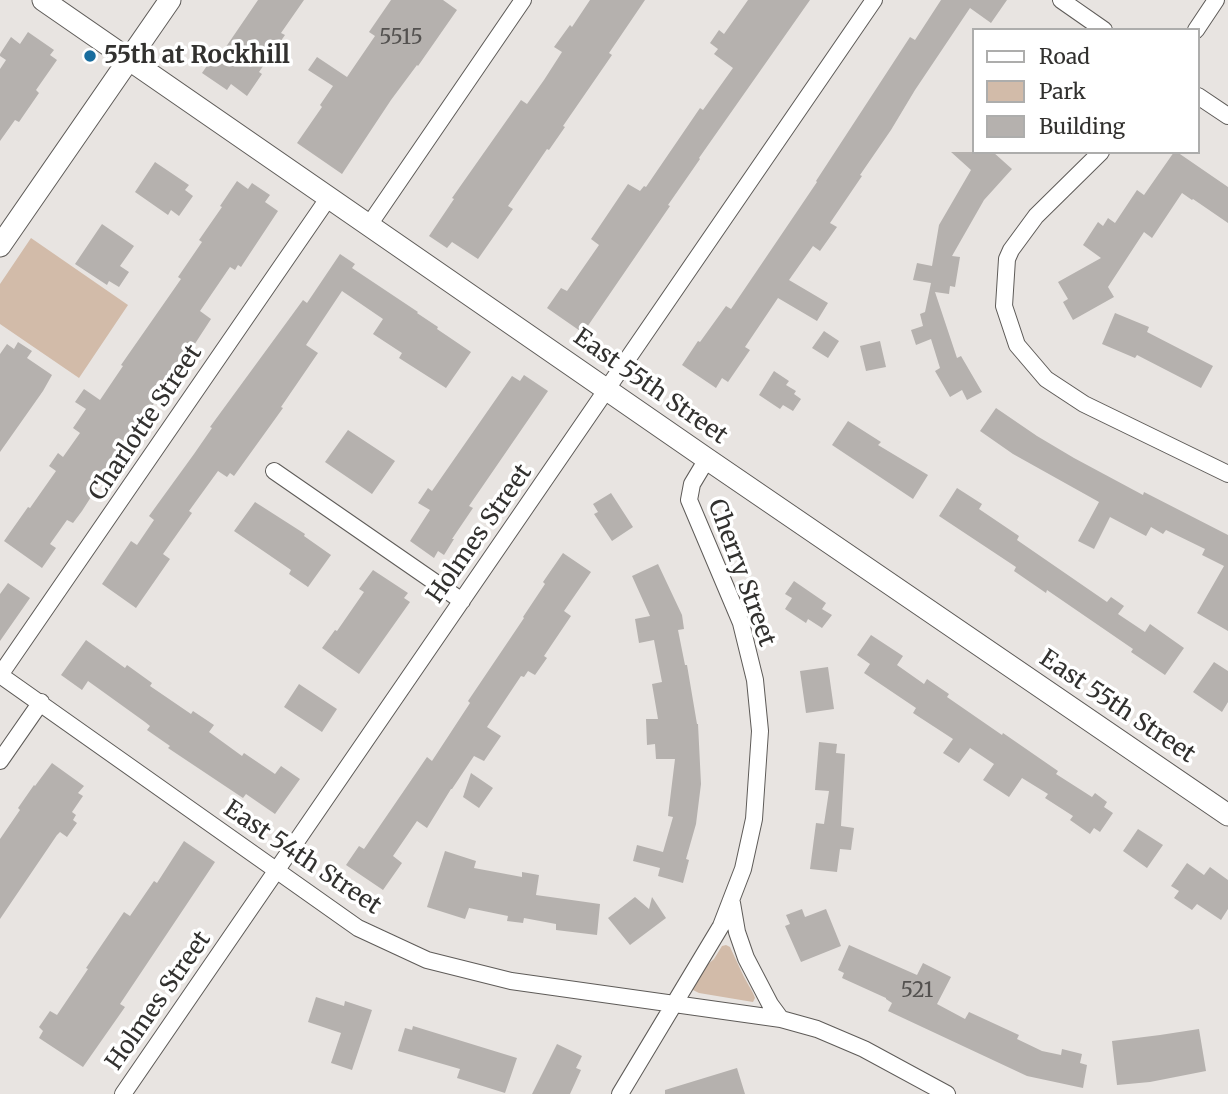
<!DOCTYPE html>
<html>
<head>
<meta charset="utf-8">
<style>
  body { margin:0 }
  #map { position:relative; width:1228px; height:1094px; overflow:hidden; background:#e8e4e1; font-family:Merriweather,serif }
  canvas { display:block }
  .legend { position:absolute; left:972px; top:28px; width:228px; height:126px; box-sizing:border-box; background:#fff; border:2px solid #adadac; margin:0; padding:9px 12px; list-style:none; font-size:21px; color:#32312f }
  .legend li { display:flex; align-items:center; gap:14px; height:35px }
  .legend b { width:35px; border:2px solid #adadac }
</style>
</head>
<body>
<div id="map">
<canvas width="1228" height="1094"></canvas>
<ul class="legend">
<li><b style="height:9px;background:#fff"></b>Road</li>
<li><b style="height:19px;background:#d2bba9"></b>Park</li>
<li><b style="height:19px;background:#b5b1ae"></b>Building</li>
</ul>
</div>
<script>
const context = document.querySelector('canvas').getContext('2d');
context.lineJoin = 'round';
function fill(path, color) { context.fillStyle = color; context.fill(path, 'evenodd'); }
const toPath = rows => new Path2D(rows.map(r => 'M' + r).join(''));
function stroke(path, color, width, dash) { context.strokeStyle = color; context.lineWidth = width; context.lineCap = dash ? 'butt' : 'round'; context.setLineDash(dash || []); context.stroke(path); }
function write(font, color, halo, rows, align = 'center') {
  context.font = font + ' Merriweather,serif'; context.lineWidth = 7; context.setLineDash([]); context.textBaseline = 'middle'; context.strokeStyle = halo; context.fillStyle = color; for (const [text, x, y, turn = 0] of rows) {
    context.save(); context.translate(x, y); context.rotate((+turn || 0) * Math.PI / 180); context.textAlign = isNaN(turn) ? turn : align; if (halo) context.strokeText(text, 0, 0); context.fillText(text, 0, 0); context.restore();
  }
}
fill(toPath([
  [31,238,128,305,79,378,0,324,0,284],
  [726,945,730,947,744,977,753,993,755,998,753,1002,699,993,691,989,700,971,714,959,722,946]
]), '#d2bba9');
fill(toPath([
  [258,0,304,0,281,33,285,35,259,72,262,74,247,96,231,84,227,90,202,73,213,57,217,60],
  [391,0,443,0,457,10,418,66,417,65,391,100,342,174,297,143,322,107,320,105,333,86,308,70,317,57,347,77,375,36,369,32],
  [590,0,645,0,609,53,612,55,563,126,565,127,549,150,547,149,508,206,513,209,478,259,452,242,447,248,429,236,454,199,452,198,521,100,527,104,544,80,562,52,554,47,570,25,572,27],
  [748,0,810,0,699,158,700,159,668,205,670,206,583,333,547,308,561,288,567,291,599,245,591,239,628,184,640,191,644,186,646,187,700,108,703,110,733,68,714,54,718,49,710,43,719,30,724,34],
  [941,0,1007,0,991,23,970,8,915,90,891,130,860,175,862,176,830,223,837,227,820,251,813,246,789,280,828,303,817,321,778,298,745,347,750,350,728,382,722,378,716,388,682,365,698,341,700,342,726,306,731,309,817,182,816,181,910,37,915,40],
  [28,32,54,50,50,55,57,60,36,90,39,93,19,122,15,120,0,141,0,69,6,60,0,56,0,54,11,37,20,44],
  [951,152,993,152,1012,169,984,200,952,256,960,257,955,287,950,286,949,294,935,292,957,358,961,356,982,392,967,400,962,390,950,397,935,371,940,368,931,339,916,345,911,330,923,326,920,314,925,312,931,283,913,280,917,263,932,266,939,225,971,170],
  [1174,152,1177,152,1228,187,1228,223,1193,199,1192,200,1182,193,1152,238,1144,232,1108,287,1114,297,1073,320,1063,302,1068,299,1058,282,1101,258,1083,245,1098,222,1103,226,1108,218,1115,223,1137,190,1144,195],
  [155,162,189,185,185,190,193,196,179,216,171,210,168,215,135,192],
  [237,181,248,189,252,183,270,195,265,202,278,211,241,267,238,265,235,270,230,267,200,311,211,319,174,376,105,471,107,472,82,511,73,523,67,520,50,544,56,548,42,568,4,541,28,507,30,508,56,471,49,466,58,453,63,457,80,433,73,428,86,409,75,402,84,389,100,400,123,366,121,365,181,279,178,277,202,242,199,240,222,207,220,206],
  [102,224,134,246,120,266,129,272,119,287,109,281,107,285,75,264],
  [340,254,355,264,352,268,418,312,417,313,438,327,437,329,471,352,446,388,399,358,402,353,373,334,383,319,342,291,306,345,318,353,281,407,283,408,234,476,230,473,227,477,218,471,189,511,192,513,163,554,170,559,136,608,102,584,131,541,137,545,154,520,149,516,194,454,212,428,210,427,303,300,307,303],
  [1115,313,1149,327,1147,332,1213,366,1201,388,1137,355,1135,358,1102,344],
  [824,331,839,341,828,358,812,348],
  [880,341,886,367,866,371,860,346],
  [18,342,32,351,27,358,52,375,43,391,0,452,0,354,7,344,14,349],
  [774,371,789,381,786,385,796,391,794,394,801,399,793,411,783,405,780,409,759,395],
  [524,375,548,391,469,506,473,508,452,539,454,539,444,555,438,551,434,558,410,541,430,510,418,503,428,488,432,491,512,376,520,381],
  [996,408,1037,436,1074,458,1143,495,1144,492,1228,535,1228,631,1197,613,1224,566,1202,555,1205,549,1166,530,1163,534,1151,527,1146,536,1110,517,1094,549,1078,541,1099,502,1013,454,980,431],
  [848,421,881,442,878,445,928,475,913,499,832,445],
  [348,430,395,461,372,494,325,462],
  [957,488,982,504,979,509,1019,536,1017,540,1107,602,1111,597,1124,606,1118,614,1145,632,1150,624,1184,648,1165,675,1131,652,1133,649,1047,590,1046,593,1014,571,1016,567,939,516],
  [611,493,633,527,612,541,594,514,598,512,593,504],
  [255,502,305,534,304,536,331,555,308,587,289,574,291,570,234,531],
  [563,553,591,572,564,611,571,616,544,656,547,658,535,675,528,671,524,677,521,676,487,727,501,736,484,761,474,756,452,789,451,789,427,828,417,821,393,856,402,863,383,890,346,865,359,846,364,849,427,757,432,761,470,703,468,701,524,618,523,617,545,584,543,582],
  [658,564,682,615,684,629,678,630,685,665,687,665,697,724,698,724,701,784,696,824,686,859,689,860,683,883,658,876,660,868,633,861,637,845,663,852,673,817,668,816,675,759,656,759,655,744,647,745,646,719,658,719,652,684,662,682,654,640,639,643,635,619,650,616,632,576],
  [373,570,408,593,404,598,410,602,359,674,322,648,335,630,337,631,364,592,359,589],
  [794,581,826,603,822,609,832,615,822,628,808,619,806,623,785,609,792,598,785,594],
  [8,583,30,598,0,641,0,594],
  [871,635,903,656,897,665,924,684,927,679,949,694,947,697,1002,735,1003,733,1058,771,1056,774,1092,797,1095,793,1107,802,1104,807,1113,813,1100,832,1094,828,1090,834,1070,820,1073,816,1045,798,1048,794,1022,778,1009,797,983,780,994,764,970,748,959,763,943,753,953,739,913,713,916,708,864,673,870,664,857,655],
  [86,640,125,668,127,665,152,683,150,686,191,714,193,711,214,725,209,732,242,756,244,753,275,774,281,766,300,779,275,814,246,794,243,798,168,748,170,746,147,730,150,726,145,722,88,681,82,690,61,675],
  [1214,662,1228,671,1228,702,1222,712,1193,692],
  [828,667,834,709,806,713,800,671],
  [299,684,337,709,322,732,284,707],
  [819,742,837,744,836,753,845,754,841,826,854,828,851,850,840,849,837,872,810,869,816,823,824,824,829,791,815,790],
  [52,763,84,786,78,793,83,796,72,812,76,815,73,820,77,823,67,837,60,832,57,835,0,919,0,839,20,810,18,808,34,785,35,786],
  [471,773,493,788,479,808,463,797],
  [1138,829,1163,845,1147,868,1123,851],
  [184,841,215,862,120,1004,125,1007,83,1067,39,1038,43,1031,39,1027,50,1011,57,1015,88,969,86,968,124,912,130,916,154,881,157,883],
  [445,851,476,861,474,868,522,877,522,872,539,875,536,895,600,904,597,935,556,930,556,924,524,918,523,923,507,921,508,916,469,908,465,919,427,907],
  [1187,863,1204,875,1210,867,1228,880,1228,909,1221,920,1197,904,1192,910,1174,898,1179,891,1171,886],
  [635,897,649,909,652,897,666,918,630,945,608,918],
  [802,909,805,917,826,909,841,946,801,962,785,926,790,924,786,915],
  [849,945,917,975,923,963,951,977,937,1004,965,1019,969,1012,1019,1035,1017,1039,1042,1051,1061,1055,1062,1049,1082,1054,1080,1063,1087,1065,1083,1088,1027,1076,888,1011,892,1003,886,999,886,998,842,978,844,973,838,970],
  [316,997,344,1006,345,1001,372,1010,352,1070,331,1063,341,1033,308,1022],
  [413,1026,517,1058,505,1093,457,1078,460,1069,398,1051,405,1028,412,1030],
  [1199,1029,1206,1071,1150,1082,1117,1085,1112,1041,1160,1035],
  [557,1044,582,1056,576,1068,581,1070,570,1094,532,1094],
  [737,1068,745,1094,665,1094,665,1090]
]), '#b5b1ae');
const minor = toPath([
  [1061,0,1104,30],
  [1196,30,1216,0],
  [1198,96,1228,116],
  [1101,152,1036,216,1011,250,1007,259,1004,306,1017,345,1046,379,1084,404,1228,474],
  [369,225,523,0],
  [274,471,462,601],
  [0,675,358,928,427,960,511,981,781,1019,817,1029,864,1049,947,1094],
  [0,675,329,197],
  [0,761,41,702],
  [732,903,737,932,746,958,770,1004,781,1019],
  [123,1094,874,0],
  [620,1094,721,926,743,869,754,819,760,731,755,680,741,623,689,500,692,484,707,459]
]);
const secondary = toPath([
  [43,0,707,459,1228,815],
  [0,246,170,0]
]);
stroke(minor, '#5e5b58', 18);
stroke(secondary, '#5e5b58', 23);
stroke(minor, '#fff', 16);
stroke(secondary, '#fff', 21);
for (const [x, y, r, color] of [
  [90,56,7,"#196d9e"]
]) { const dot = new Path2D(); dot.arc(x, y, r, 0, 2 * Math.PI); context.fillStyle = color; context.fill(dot); stroke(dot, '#fff', 2.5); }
write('21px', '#53514f', null, [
  ["5515",401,38],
  ["521",917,991]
]);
write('bold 24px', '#32312f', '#fff', [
  ["55th at Rockhill",104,56]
], 'left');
write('24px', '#32312f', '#fff', [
  ["East 55th Street",650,387,35],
  ["Charlotte Street",146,423,-56],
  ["Holmes Street",480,534,-55],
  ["Cherry Street",741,573,70],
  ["East 55th Street",1117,707,34],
  ["East 54th Street",302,858,34],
  ["Holmes Street",159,1001,-55]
]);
</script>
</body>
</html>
